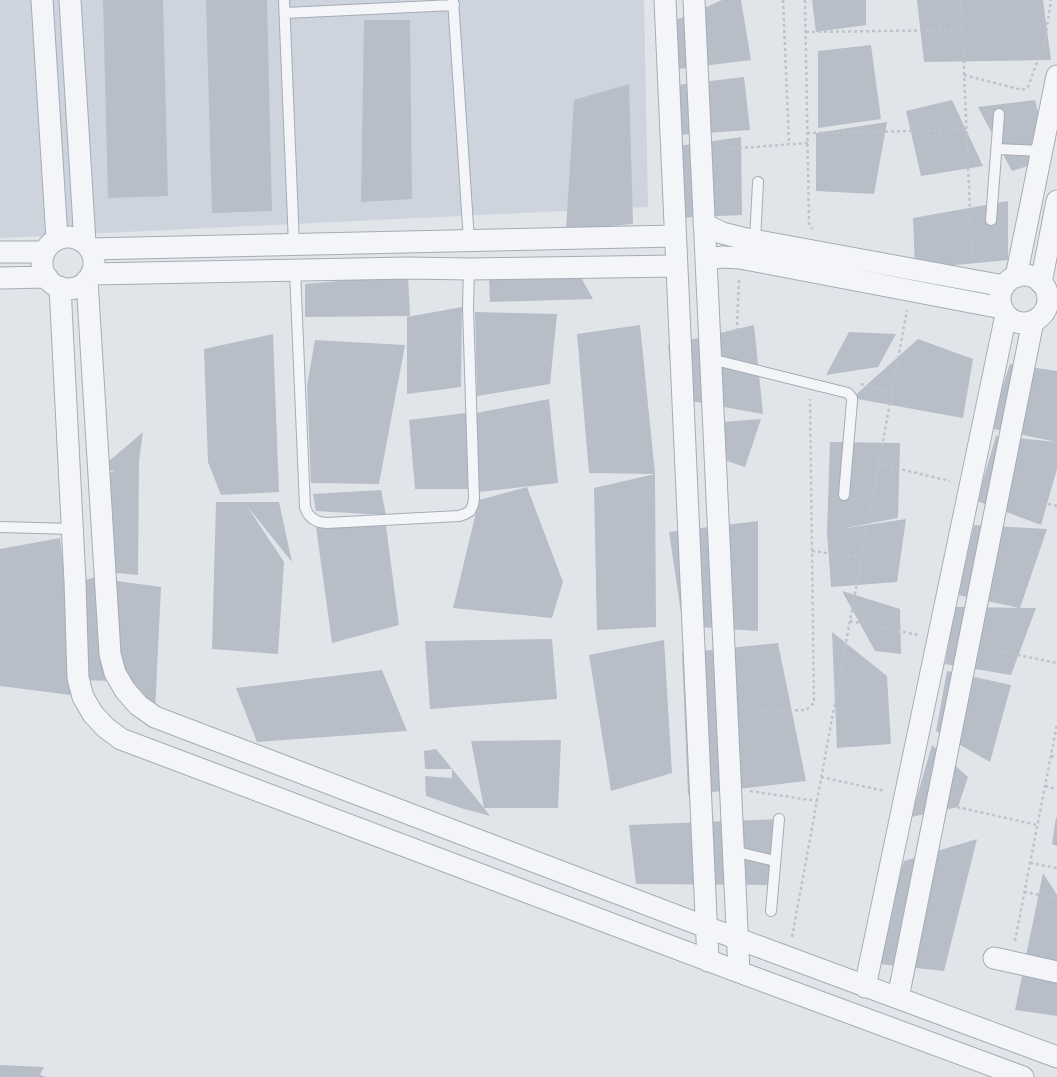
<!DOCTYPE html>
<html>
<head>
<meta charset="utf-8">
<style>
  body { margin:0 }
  canvas { display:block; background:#e1e5ea }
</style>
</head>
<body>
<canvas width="1057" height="1077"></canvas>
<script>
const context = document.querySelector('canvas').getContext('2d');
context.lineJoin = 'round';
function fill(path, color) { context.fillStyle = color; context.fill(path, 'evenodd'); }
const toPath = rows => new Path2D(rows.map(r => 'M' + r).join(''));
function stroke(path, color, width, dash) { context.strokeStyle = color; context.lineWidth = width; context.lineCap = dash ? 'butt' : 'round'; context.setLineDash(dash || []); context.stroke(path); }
fill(toPath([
  [0,0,644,0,648,207,0,238]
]), '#ced4dd');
fill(toPath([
  [103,0,163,0,168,196,108,198],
  [206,0,267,0,272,211,212,213],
  [722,0,741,0,751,60,678,69,674,21],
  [812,0,866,0,866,25,816,32],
  [917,0,1043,0,1051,60,924,62],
  [364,20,410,20,412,199,361,202],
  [871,45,881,119,818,128,818,51],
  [744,77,750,130,678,135,677,85],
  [629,84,633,224,566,230,574,100],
  [952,100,983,166,921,176,906,111],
  [1035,100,1050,159,1012,171,978,107],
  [887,122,874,194,816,191,816,133],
  [741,137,742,215,675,218,679,146],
  [1008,201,1008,260,915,269,913,218],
  [578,272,593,299,490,302,489,277],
  [408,275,410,316,305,317,305,284],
  [462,307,461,387,407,394,407,317],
  [475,312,557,314,550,384,477,396],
  [640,325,655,474,589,473,577,334],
  [754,325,763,414,674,398,668,345],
  [849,332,896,334,878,367,826,375],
  [273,334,279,492,221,495,208,462,204,349],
  [918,339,973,359,963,418,852,398],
  [315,340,405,345,379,484,311,483,307,386],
  [1010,364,1057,371,1057,442,989,428],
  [549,399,558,483,479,492,476,413],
  [466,413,468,489,415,489,409,420],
  [761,419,745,467,727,461,723,422],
  [143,432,139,461,138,575,106,572,102,476,116,470,101,472,102,467],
  [996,436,1057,442,1057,469,1041,525,977,501],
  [830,442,900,443,898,518,840,529,906,519,897,582,831,587,827,532],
  [655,474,656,627,597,630,594,488],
  [527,487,563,582,552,618,453,608,479,500],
  [381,490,386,515,316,511,313,494],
  [216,502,279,502,292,562,247,506,284,562,278,654,212,649],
  [758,521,758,631,683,626,669,532],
  [974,525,1047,529,1020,608,958,595],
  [386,526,399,625,332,643,316,527],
  [60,538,79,696,0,686,0,549],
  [103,575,110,681,81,680,78,582],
  [117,581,161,587,155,712,123,681,114,625],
  [842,591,900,609,901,654,875,651],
  [955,607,1036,608,1011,675,945,664],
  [832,632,887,676,891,744,837,748],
  [552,639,557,699,430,709,425,641],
  [664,640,672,773,611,791,589,655],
  [778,643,806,781,688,795,682,653],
  [382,670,407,731,257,742,236,688],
  [947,671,1011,685,990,762,936,731],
  [561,740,558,808,484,808,490,816,461,808,426,796,425,776,452,778,452,769,425,769,424,751,436,749,484,808,471,741],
  [932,745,968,777,958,807,911,817],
  [1056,817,1057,817,1057,846,1052,844],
  [779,819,773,885,636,884,629,825],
  [977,839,944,971,870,963,904,861],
  [1043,873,1057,895,1057,1016,1015,1010],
  [0,1065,44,1067,40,1075,46,1077,0,1077]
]), '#b7bec8');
const service = toPath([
  [284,0,294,245],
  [453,0,469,241],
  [285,13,454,5],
  [997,149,1042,151],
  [991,220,999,114],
  [755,241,758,182],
  [295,271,305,507,308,514,313,519,319,522,327,523,459,516,465,514,470,511,473,505,474,498,468,307,469,269],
  [711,359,848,393,852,398,852,401,844,495],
  [0,527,73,529],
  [733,851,775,861],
  [771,911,779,819]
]);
const minor = toPath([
  [42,0,57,239],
  [70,0,85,243],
  [665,0,708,961],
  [694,0,739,972],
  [704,224,722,233,742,238,1004,286],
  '42 263a26 26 0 1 1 52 0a26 26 0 1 1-52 0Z',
  [90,249,675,236],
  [0,252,44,252],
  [706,259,723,257,740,258,1002,308],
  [91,274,409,268,469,269,677,266],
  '1000 299a24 24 0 1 1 48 0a24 24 0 1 1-48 0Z',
  [1016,277,1057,76],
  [0,278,47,277],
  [87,280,110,654,115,673,125,690,138,705,155,717,706,927,1057,1057],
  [1041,283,1057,201],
  [60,287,75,582,78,678,83,697,93,714,106,728,121,739,739,972,1023,1077],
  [994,958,1057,972],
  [865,987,1006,315],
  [898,998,1033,321]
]);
stroke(service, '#a6acb5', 12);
stroke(minor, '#a6acb5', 23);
stroke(toPath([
  [783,0,789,144],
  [805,0,809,223,812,229],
  [961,0,972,259],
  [806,32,962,30],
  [964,75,1022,90,1028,87,1045,40,1051,0],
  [807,133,967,130],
  [722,146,726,149,808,143],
  [736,349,739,280],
  [861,384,892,392],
  [879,464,950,481],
  [1019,497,1057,506],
  [812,551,861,558],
  [850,621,918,635],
  [988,649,1057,663],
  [747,712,806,710,814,703,810,399],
  [1051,756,1057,757],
  [821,777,885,791],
  [1045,786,1057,789],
  [750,791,817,801],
  [957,807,1037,825],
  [1030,863,1057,868],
  [1024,892,1057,898],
  [792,937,907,310],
  [1015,941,1057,724]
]), '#bfc3c9', 2.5, [3, 3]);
stroke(service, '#f4f5f8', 10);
stroke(minor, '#f4f5f8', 21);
</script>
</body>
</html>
